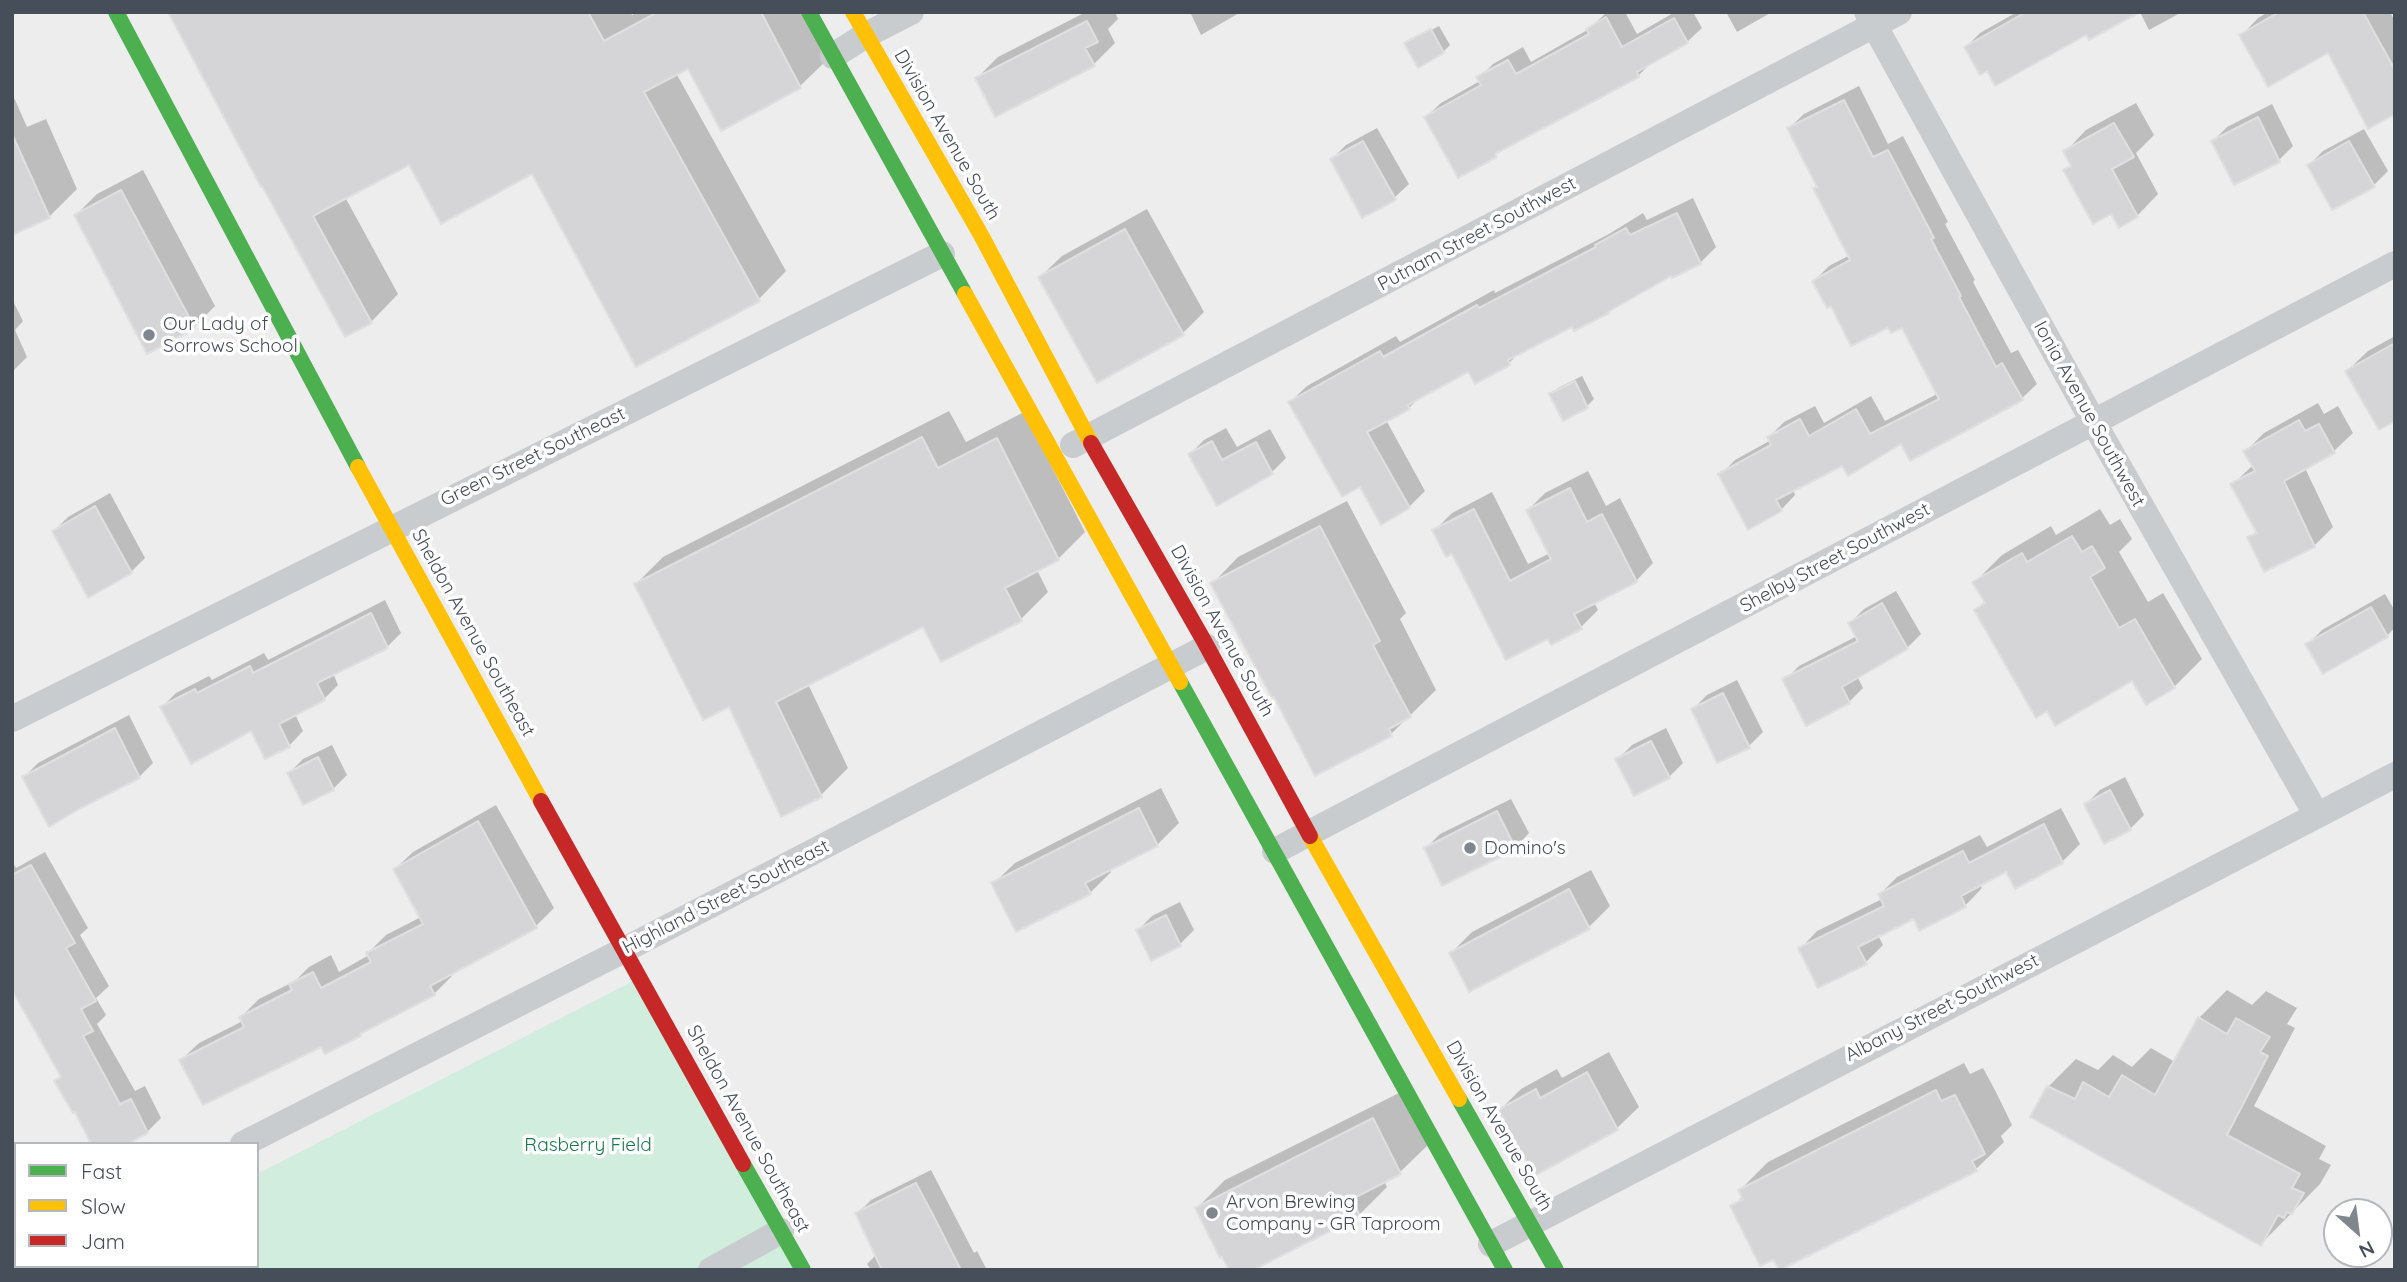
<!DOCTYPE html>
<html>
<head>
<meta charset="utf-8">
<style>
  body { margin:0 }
  #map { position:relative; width:2407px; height:1282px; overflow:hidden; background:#eeeded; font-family:Quicksand,sans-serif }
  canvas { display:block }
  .frame { position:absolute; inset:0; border:14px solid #454e59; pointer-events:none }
  .legend { position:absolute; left:14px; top:1142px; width:245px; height:126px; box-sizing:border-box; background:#fff; border:2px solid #b5b8bd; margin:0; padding:9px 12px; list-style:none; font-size:21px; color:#454e59 }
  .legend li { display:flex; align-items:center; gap:14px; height:35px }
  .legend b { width:35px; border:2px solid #b5b8bd }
  .north { position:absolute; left:2323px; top:1198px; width:70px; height:70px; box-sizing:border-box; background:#fff; border:2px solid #b5b8bd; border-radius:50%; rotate:152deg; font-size:19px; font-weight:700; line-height:28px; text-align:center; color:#454e59 }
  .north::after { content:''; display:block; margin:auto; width:24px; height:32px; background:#80868d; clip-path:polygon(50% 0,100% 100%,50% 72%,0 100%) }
</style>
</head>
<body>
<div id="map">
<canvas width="2407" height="1282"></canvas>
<div class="frame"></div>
<ul class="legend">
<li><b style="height:9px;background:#4caf50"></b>Fast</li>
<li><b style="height:9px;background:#ffc107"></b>Slow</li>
<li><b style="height:9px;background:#c62828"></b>Jam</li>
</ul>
<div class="north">N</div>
</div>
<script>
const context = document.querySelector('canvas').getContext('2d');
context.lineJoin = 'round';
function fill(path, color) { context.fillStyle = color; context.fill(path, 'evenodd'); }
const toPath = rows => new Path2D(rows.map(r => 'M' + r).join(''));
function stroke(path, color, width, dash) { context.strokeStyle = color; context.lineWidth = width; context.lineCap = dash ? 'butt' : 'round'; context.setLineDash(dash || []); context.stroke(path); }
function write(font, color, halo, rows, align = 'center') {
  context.font = font + ' Quicksand,sans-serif'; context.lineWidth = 7; context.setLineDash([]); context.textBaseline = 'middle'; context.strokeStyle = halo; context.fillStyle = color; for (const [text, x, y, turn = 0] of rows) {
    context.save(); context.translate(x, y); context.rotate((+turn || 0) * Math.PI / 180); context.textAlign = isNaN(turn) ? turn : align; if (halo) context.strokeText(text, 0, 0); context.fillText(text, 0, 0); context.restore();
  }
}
fill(toPath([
  [639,978,803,1270,113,1270,111,1266,257,1266,257,1174]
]), '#d1edde');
fill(toPath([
  [170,12,631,12,632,15,637,12,803,12,828,59,800,86,722,128,689,66,676,73,786,271,759,299,533,172,410,162,345,197,398,294,371,322],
  [1086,12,1115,12,1118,19,1108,29,1115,43,1094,64,977,78,998,57],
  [1190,12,1241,12,1201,35],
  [1607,12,1625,12,1637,34,1675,12,1693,12,1702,28,1687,42,1653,61,1638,76,1503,148,1495,155,1426,117,1441,103,1480,81,1479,78,1493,64,1523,47,1531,62,1589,29],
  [1726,12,1772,12,1737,32],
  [2017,12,2136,12,1987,68,1966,47,1980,33],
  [2140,12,2182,12,2149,30],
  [2268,12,2390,12,2395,21,2395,112,2328,51,2241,36,2258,18],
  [1439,26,1450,45,1443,52,1419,66,1406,44,1411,38,1411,41],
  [1859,86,1888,144,1903,136,1948,222,1945,224,1975,280,1973,282,2011,353,2018,350,2037,384,2022,398,1843,464,1793,490,1795,495,1781,510,1720,475,1735,460,1771,440,1769,437,1784,422,1815,406,1824,423,1871,396,1885,421,1939,393,1902,325,1889,326,1832,304,1814,281,1829,266,1850,255,1789,128,1804,114],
  [12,93,27,127,46,119,77,189,49,217,12,233],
  [2136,103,2154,135,2136,153,2158,194,2137,216,2112,212,2065,170,2072,164,2065,152,2086,130],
  [2272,104,2293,146,2279,160,2213,141,2227,127],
  [1377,128,1409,184,1394,198,1332,159,1346,145],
  [2364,129,2388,171,2373,186,2309,165,2323,151],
  [143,170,215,306,194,327,76,215,97,194],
  [1693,198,1716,247,1700,263,1672,273,1521,351,1509,363,1469,370,1420,397,1409,408,1386,420,1425,491,1409,507,1360,485,1290,402,1307,386,1396,336,1400,342,1494,290,1495,293,1609,234,1643,213,1647,220],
  [1147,209,1204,312,1183,333,1040,277,1062,256],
  [12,299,23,321,15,330,27,357,12,372],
  [2395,336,2395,419,2347,371,2368,351],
  [1582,376,1594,399,1587,406,1564,418,1551,394,1558,388],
  [2318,403,2324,414,2338,406,2353,433,2334,451,2305,468,2333,527,2314,546,2250,538,2258,530,2232,485,2253,465,2245,452,2264,433],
  [949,411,966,442,1024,412,1085,532,1058,559,1037,570,1048,592,1021,619,924,624,808,684,848,768,821,795,730,705,636,584,663,557],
  [1226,428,1237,447,1270,429,1286,458,1272,472,1217,503,1190,454,1204,440],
  [1588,471,1606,506,1620,498,1653,563,1636,581,1594,602,1598,610,1581,627,1548,636,1453,551,1434,531,1452,513,1492,492,1528,564,1550,553,1528,510,1545,493],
  [110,493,145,558,131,572,54,531,68,517],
  [1347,501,1406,613,1400,619,1436,690,1391,734,1212,584,1238,557],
  [2100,509,2110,525,2120,519,2132,539,2119,552,2148,602,2163,593,2202,659,2174,687,2132,678,2047,709,1976,610,1985,601,1974,583,2002,555,2051,526,2056,535],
  [1896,591,1921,634,1907,648,1857,676,1863,688,1849,702,1785,680,1799,666,1857,636,1850,623,1864,609],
  [2385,594,2395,611,2395,627,2387,636,2308,644,2322,630],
  [385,600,401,633,387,647,333,673,338,685,324,699,295,714,303,731,289,746,266,757,252,729,162,707,176,693,209,676,212,680,264,653,268,660],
  [1737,680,1763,732,1749,746,1693,709,1707,695],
  [129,715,153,763,139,777,24,777,38,763],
  [1666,728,1683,763,1669,777,1618,759,1632,745],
  [332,745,347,775,333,789,289,773,303,759],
  [2125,777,2144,815,2130,829,2086,804,2100,790],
  [1161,788,1179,823,1157,845,1109,869,1111,872,1090,893,993,884,1015,863],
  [1511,799,1529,833,1515,848,1426,848,1440,834],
  [496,805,554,908,536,926,450,973,452,976,434,994,326,1052,322,1044,181,1060,199,1043,243,1021,241,1017,259,999,295,981,309,967,331,955,339,972,369,955,368,953,386,935,421,917,395,869,413,852],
  [2061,808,2080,844,2062,862,2007,870,1980,884,1982,888,1965,906,1915,917,1878,935,1883,945,1866,962,1800,949,1817,931,1882,899,1880,894,1897,877,1980,835,1987,847],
  [45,852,88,928,80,935,109,986,96,998,106,1015,97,1024,135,1091,145,1086,161,1118,147,1132,76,1110,56,1081,62,1075,12,989,12,861,16,868],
  [1591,870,1610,906,1589,927,1451,953,1472,932],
  [1180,902,1194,930,1180,944,1138,930,1152,916],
  [2227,990,2252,1005,2266,991,2297,1008,2287,1024,2295,1028,2254,1106,2326,1146,2319,1159,2331,1165,2320,1184,2261,1244,2048,1087,2076,1059,2098,1070,2113,1055,2132,1067,2151,1048,2175,1062,2199,1018],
  [1609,1052,1639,1107,1617,1128,1534,1174,1500,1110,1521,1089,1557,1069,1562,1078],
  [1964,1063,1970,1074,1983,1068,1996,1092,2012,1125,2001,1136,2004,1142,1976,1169,1779,1268,1732,1207,1743,1196,1740,1190,1768,1162],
  [1401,1092,1428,1145,1400,1172,1384,1181,1387,1187,1359,1215,1249,1270,1197,1208,1225,1180],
  [931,1170,974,1253,977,1251,987,1270,871,1270,867,1264,877,1254,857,1214,871,1200],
  [16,1266,19,1266,21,1270,12,1270]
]), '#0003');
const building = toPath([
  [168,12,588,12,604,41,658,12,761,12,801,88,721,131,688,69,644,92,760,301,636,367,532,174,441,224,409,165,313,216,372,323,345,337,262,186,261,187,168,12],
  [2026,12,2140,12,2089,40,2086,35,1995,86,1987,71,1980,75,1964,47,2026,12],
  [2279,12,2363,12,2395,70,2395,114,2368,129,2328,53,2268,87,2239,35,2279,12],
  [1606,17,1622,47,1674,18,1688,43,1637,72,1639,77,1495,154,1497,157,1458,178,1424,117,1481,85,1476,77,1508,60,1516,74,1589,34,1586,29,1606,17],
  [1087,21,1098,42,1085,48,1095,66,995,117,975,78,1087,21],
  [1431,29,1444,53,1418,68,1404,43,1431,29],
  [1844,100,1873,157,1888,150,1934,238,1931,239,1961,296,1959,297,1996,367,2002,363,2023,400,1910,461,1901,444,1848,476,1842,466,1776,500,1782,511,1748,530,1718,474,1771,445,1767,437,1800,419,1809,436,1856,409,1870,434,1939,399,1902,328,1891,333,1888,328,1851,346,1831,306,1827,308,1812,281,1850,260,1813,188,1817,187,1787,128,1844,100],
  [2258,117,2280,162,2234,185,2211,141,2258,117],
  [2114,123,2134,157,2112,169,2138,217,2119,228,2111,214,2093,224,2063,170,2071,166,2063,151,2114,123],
  [12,134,50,218,12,235,12,134],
  [1363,141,1396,200,1362,218,1330,159,1363,141],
  [2349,141,2375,187,2332,210,2307,165,2349,141],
  [121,190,195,328,147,354,74,215,121,190],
  [1677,213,1701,264,1672,278,1671,276,1608,312,1609,313,1574,331,1572,327,1508,360,1510,365,1475,384,1468,372,1408,405,1410,409,1367,432,1410,508,1381,525,1360,487,1342,497,1288,402,1380,351,1383,357,1477,305,1479,308,1596,247,1595,245,1626,228,1630,235,1677,213],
  [1125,229,1184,335,1097,383,1038,277,1125,229],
  [2395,343,2395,421,2379,430,2345,371,2395,343],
  [1575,381,1588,408,1563,421,1549,394,1575,381],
  [2299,420,2305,431,2319,424,2335,453,2284,481,2315,547,2264,572,2247,537,2257,533,2230,484,2255,471,2243,451,2299,420],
  [922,437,938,468,997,438,1059,560,1005,588,1022,621,941,662,923,627,776,702,822,797,781,817,729,707,703,720,634,584,922,437],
  [1212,441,1222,460,1256,442,1273,474,1217,506,1188,454,1212,441],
  [1570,488,1587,522,1602,514,1637,582,1574,614,1582,629,1551,645,1548,639,1506,660,1452,554,1446,557,1432,530,1474,509,1510,581,1551,559,1526,510,1570,488],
  [95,506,132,573,88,598,52,531,95,506],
  [1320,526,1380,641,1373,645,1411,717,1389,729,1392,736,1315,776,1274,697,1272,698,1210,583,1320,526],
  [2072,536,2082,552,2092,546,2105,568,2090,577,2119,628,2135,619,2175,688,2146,705,2132,681,2055,726,2047,711,2036,718,1974,610,1985,603,1972,582,2022,553,2027,562,2072,536],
  [1882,603,1908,649,1842,687,1850,703,1806,726,1782,679,1858,641,1848,623,1882,603],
  [2371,607,2388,637,2323,674,2305,644,2371,607],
  [371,613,388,648,317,683,325,700,279,724,290,747,265,759,251,731,191,764,160,707,195,689,197,693,250,666,253,673,371,613],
  [1723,693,1750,748,1717,763,1691,709,1723,693],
  [115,728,140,778,79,809,49,827,22,777,115,728],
  [1651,741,1670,778,1634,796,1615,759,1651,741],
  [318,757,334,790,303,805,287,773,318,757],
  [2110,790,2131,830,2104,844,2084,804,2110,790],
  [1139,808,1158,846,1085,883,1091,894,1016,932,991,883,1139,808],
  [1497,811,1516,849,1442,886,1424,848,1497,811],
  [478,821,537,928,430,986,435,995,360,1034,361,1036,325,1054,321,1047,203,1105,179,1060,244,1027,239,1017,292,990,289,984,313,972,321,988,371,962,366,953,423,924,393,869,478,821],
  [2044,824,2063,863,2015,889,2006,872,1961,896,1966,907,1919,931,1914,919,1858,947,1867,964,1818,988,1798,948,1884,906,1878,894,1963,851,1969,863,2044,824],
  [31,865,75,943,66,948,96,1001,81,1009,93,1031,83,1036,120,1104,131,1099,148,1133,127,1144,91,1144,75,1112,73,1113,54,1081,61,1077,12,990,12,875,31,865],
  [1569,889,1590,929,1469,992,1449,953,1569,889],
  [1166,915,1181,946,1151,961,1136,930,1166,915],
  [2198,1017,2227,1034,2236,1018,2270,1037,2260,1052,2268,1056,2227,1135,2300,1174,2292,1188,2304,1193,2292,1214,2287,1212,2284,1218,2278,1215,2261,1246,2030,1117,2047,1086,2075,1099,2083,1082,2109,1097,2122,1075,2155,1095,2198,1017],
  [1587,1072,1618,1130,1534,1176,1498,1110,1536,1089,1540,1098,1587,1072],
  [1936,1090,1941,1101,1955,1095,1968,1120,1985,1154,1972,1161,1977,1171,1780,1270,1773,1260,1760,1266,1730,1206,1743,1199,1738,1190,1936,1090],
  [1373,1118,1401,1174,1352,1199,1360,1216,1253,1270,1229,1270,1222,1257,1220,1258,1195,1208,1373,1118],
  [916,1183,933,1215,961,1270,882,1270,855,1213,916,1183]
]);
fill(building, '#d5d5d7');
stroke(building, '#dfdfe0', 2);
stroke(toPath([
  [1867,12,2094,423,2316,814],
  [833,56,866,35,911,12],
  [1073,445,1899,12],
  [12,719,942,254],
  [1275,851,2395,264],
  [243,1144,624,950,1207,647],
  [12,1157,16,1164],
  [12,1215,16,1214],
  [1491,1244,2395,775],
  [72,1266,73,1270],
  [711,1270,781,1231]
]), '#c9ccce', 26);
stroke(toPath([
  [116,12,358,467],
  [809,12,965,294],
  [1180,682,1505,1270],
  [1459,1099,1556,1270],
  [743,1164,803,1270]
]), '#4caf50', 16);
stroke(toPath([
  [853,12,981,235,1091,443],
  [965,294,1180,682],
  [358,467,541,801],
  [1310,836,1459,1099]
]), '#ffc107', 16);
stroke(toPath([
  [1091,443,1204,641,1310,836],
  [541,801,743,1164]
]), '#c62828', 16);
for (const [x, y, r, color] of [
  [149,335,7,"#80868d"],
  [1470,848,7,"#80868d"],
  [1212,1213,7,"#80868d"]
]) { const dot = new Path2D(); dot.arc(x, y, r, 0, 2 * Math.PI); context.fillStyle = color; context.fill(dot); stroke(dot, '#fff', 2.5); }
write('19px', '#454e59', '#fff', [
  ["Division Avenue South",947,135,60],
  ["Putnam Street Southwest",1477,234,-28],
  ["Ionia Avenue Southwest",2089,414,61],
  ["Green Street Southeast",533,457,-26],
  ["Shelby Street Southwest",1835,558,-28],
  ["Division Avenue South",1222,631,61],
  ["Sheldon Avenue Southeast",473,633,61],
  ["Highland Street Southeast",726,897,-27],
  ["Albany Street Southwest",1942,1008,-27],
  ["Division Avenue South",1499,1126,60],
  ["Sheldon Avenue Southeast",748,1129,61]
]);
write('19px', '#454e59', '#fff', [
  ["Our Lady of",163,324],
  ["Sorrows School",163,346],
  ["Domino's",1484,848],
  ["Arvon Brewing",1226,1202],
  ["Company - GR Taproom",1226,1224]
], 'left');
write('19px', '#18794f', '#fff', [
  ["Rasberry Field",588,1145]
]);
</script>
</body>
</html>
